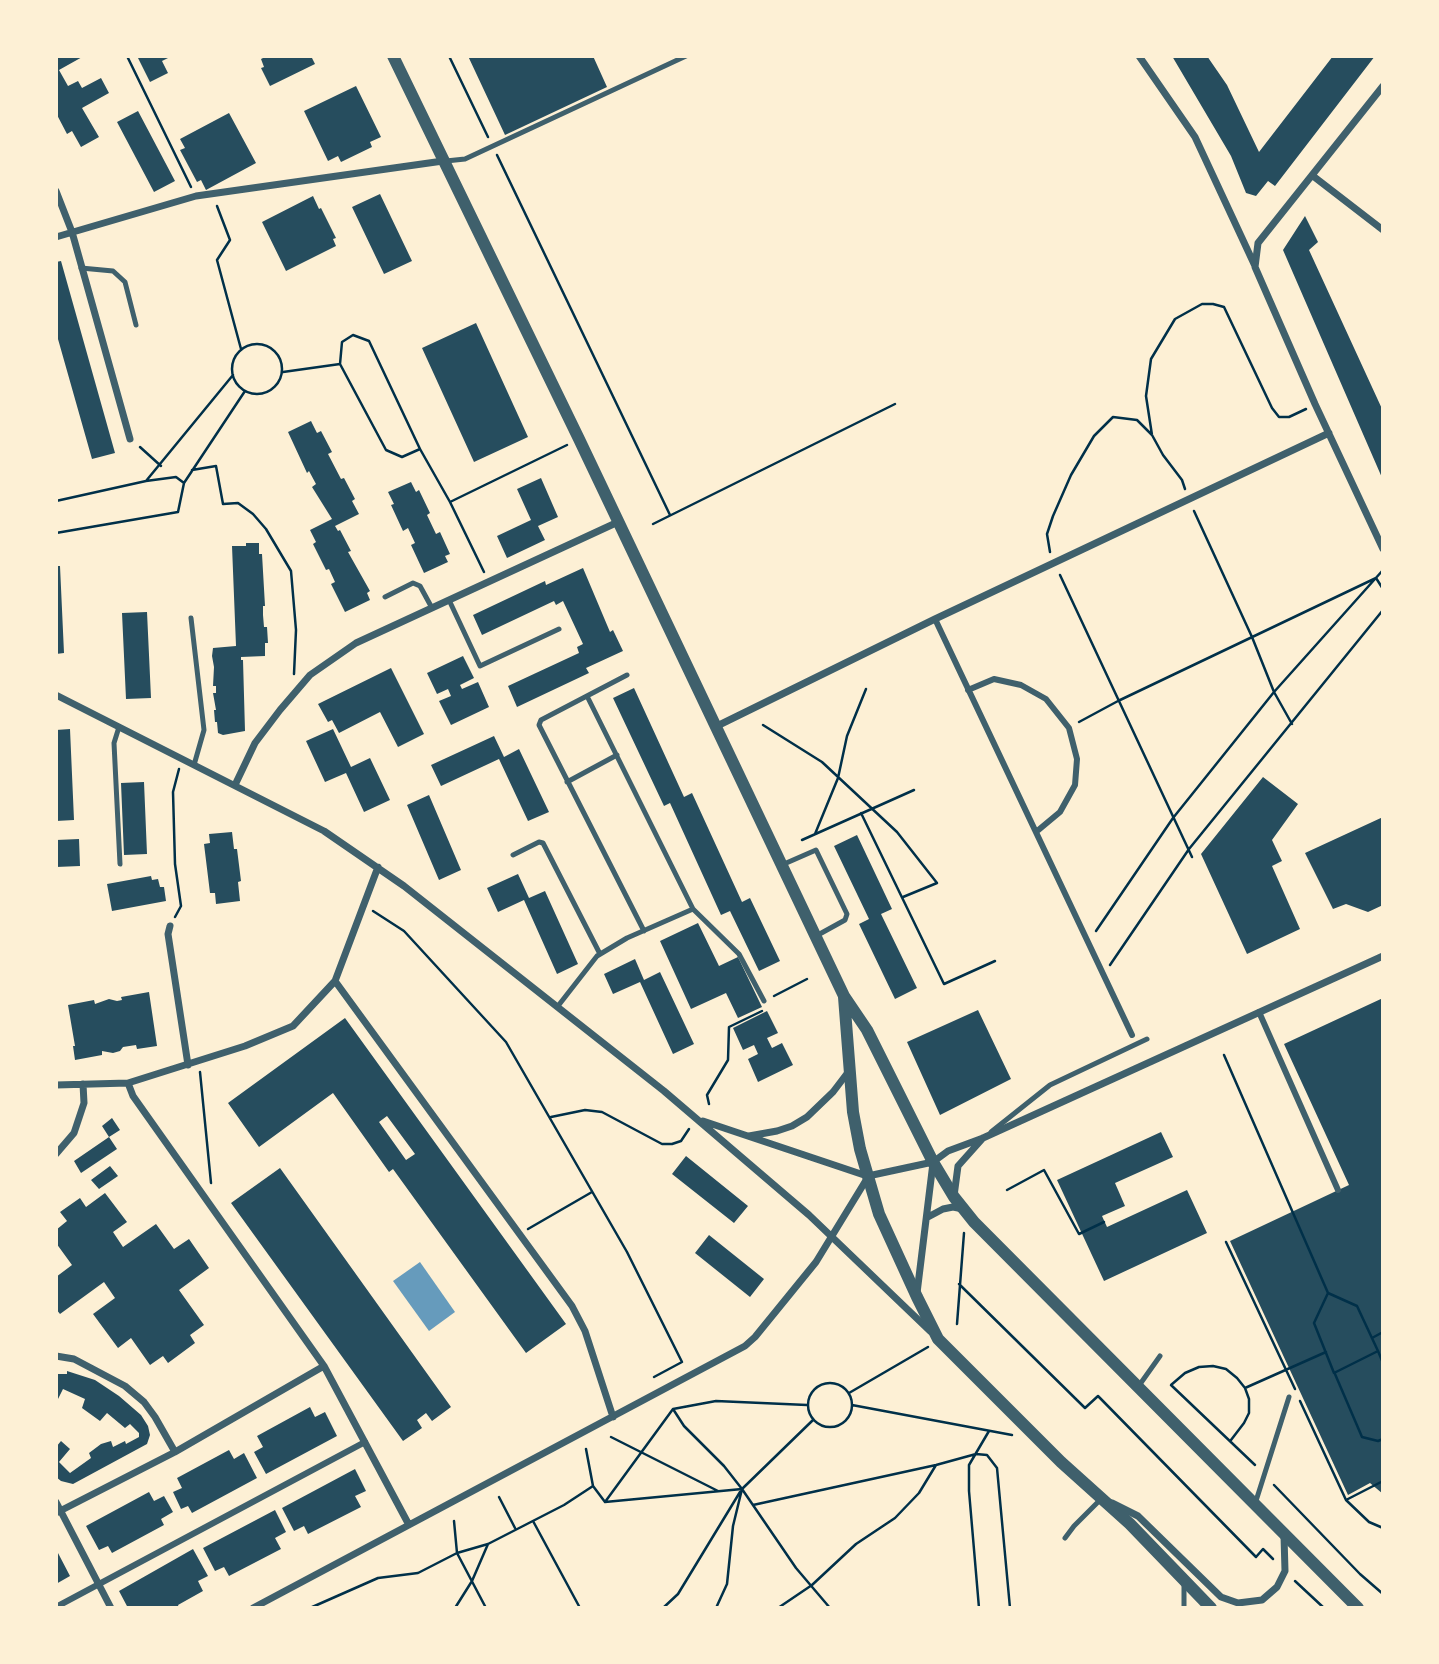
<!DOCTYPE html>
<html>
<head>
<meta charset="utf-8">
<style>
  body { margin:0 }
  #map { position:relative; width:1439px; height:1664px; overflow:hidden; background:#fdf0d5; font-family:"Varela Round",sans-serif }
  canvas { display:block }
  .frame { position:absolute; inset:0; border:58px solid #fdf0d5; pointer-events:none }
</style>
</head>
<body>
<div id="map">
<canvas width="1439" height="1664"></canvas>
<div class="frame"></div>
</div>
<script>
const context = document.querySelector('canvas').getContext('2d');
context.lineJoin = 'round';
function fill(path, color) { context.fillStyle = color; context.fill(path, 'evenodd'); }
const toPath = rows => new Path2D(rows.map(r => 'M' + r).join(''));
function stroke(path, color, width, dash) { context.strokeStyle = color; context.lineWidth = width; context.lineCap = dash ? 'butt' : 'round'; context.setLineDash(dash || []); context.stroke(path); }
fill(toPath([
  [420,1262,455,1312,429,1331,393,1281]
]), '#669bbc');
fill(toPath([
  [56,56,84,56,59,70,68,86,78,81,82,88,101,78,109,93,82,108,99,137,81,147,72,131,67,134,56,113],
  [137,56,172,56,162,61,168,73,150,82],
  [267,56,311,56,315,64,270,86,261,68,264,67,261,59],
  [468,56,593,56,607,87,505,135],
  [1172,56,1207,56,1227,85,1259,152,1333,56,1375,56,1275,186,1268,181,1256,196,1246,193,1231,156],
  [356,86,381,137,370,142,372,147,341,162,338,156,328,161,304,111],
  [138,111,175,181,154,192,117,122],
  [229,113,256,163,206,190,201,180,197,182,180,150,185,148,180,139],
  [380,194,412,261,384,274,352,207],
  [313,196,319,209,321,208,336,238,333,239,336,246,286,271,262,222],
  [1305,216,1318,242,1309,250,1383,411,1383,480,1283,250],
  [61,261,115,453,92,459,56,332,56,262],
  [476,323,528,437,474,462,422,348],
  [311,421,317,433,321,431,332,452,328,454,341,479,344,478,355,499,352,501,359,514,335,526,338,531,340,530,351,551,348,552,370,591,367,593,370,600,345,612,331,584,335,582,329,569,326,570,313,544,316,542,310,530,332,519,312,487,316,484,309,471,307,473,288,432],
  [541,478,558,517,538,526,545,540,507,558,497,536,531,520,517,489],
  [411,482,416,492,419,490,430,513,427,515,436,534,440,532,450,554,445,556,448,562,424,573,411,545,415,543,408,528,403,531,391,505,394,504,388,492],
  [246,543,259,543,259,554,262,554,265,606,263,606,263,615,264,627,267,627,268,643,265,643,265,656,241,657,241,660,243,660,245,731,223,735,218,733,217,722,215,722,214,710,216,710,213,693,216,693,216,686,213,686,214,667,212,656,213,648,236,646,232,546,246,546],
  [56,566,60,566,64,653,56,654],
  [583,568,610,632,613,630,623,651,586,668,589,673,517,707,508,686,579,653,577,647,583,644,563,601,556,605,554,601,482,635,473,615,545,581,546,585],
  [147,612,151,698,126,699,122,613],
  [463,656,474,678,460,685,462,689,478,682,489,707,451,725,439,701,451,696,448,689,437,694,427,673],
  [391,668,424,734,398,747,380,712,339,733,332,720,328,722,318,704],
  [634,688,684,797,692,793,742,902,750,898,780,961,759,971,730,911,721,915,670,803,664,806,613,698],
  [70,729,74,820,56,821,56,730],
  [333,729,351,767,370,758,390,800,364,812,346,773,325,782,306,741],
  [494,736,504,757,519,749,549,812,528,821,499,759,441,786,431,765],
  [1263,777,1298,804,1272,840,1282,861,1272,866,1300,929,1247,954,1201,854],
  [144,782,147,854,124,855,121,783],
  [429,795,461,870,439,880,407,805],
  [1383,817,1383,905,1368,912,1346,904,1333,909,1305,853],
  [232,832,234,849,237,849,241,881,238,882,240,901,216,904,215,893,210,893,204,844,210,843,209,834],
  [857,835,892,909,881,914,917,988,895,999,859,924,869,919,834,846],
  [79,839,80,866,56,867,56,840],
  [518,874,529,898,545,891,578,964,557,974,524,900,498,912,487,888],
  [151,876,152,880,158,879,160,887,164,887,166,901,112,911,107,884],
  [698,923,719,966,738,957,762,1007,738,1018,726,993,691,1009,660,941],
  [635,959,644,980,660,972,694,1044,673,1054,640,982,613,994,604,974],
  [149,992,157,1046,137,1049,136,1045,123,1047,120,1051,113,1053,102,1051,102,1055,75,1060,73,1046,75,1046,68,1005,94,1000,95,1004,109,999,117,1001,122,1000,121,997],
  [1383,998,1383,1494,1370,1483,1348,1495,1230,1241,1349,1185,1284,1044],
  [978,1010,1011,1079,940,1115,907,1042],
  [767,1011,778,1033,767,1038,772,1048,782,1043,793,1065,758,1082,748,1059,758,1054,754,1045,743,1050,733,1028],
  [345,1018,566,1324,526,1353,393,1169,389,1172,333,1093,259,1147,228,1103],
  [387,1116,415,1154,406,1160,379,1122],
  [112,1118,120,1130,109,1137,102,1126],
  [1161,1132,1173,1157,1115,1183,1125,1206,1102,1216,1107,1227,1187,1190,1207,1233,1104,1281,1057,1180],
  [109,1137,117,1149,81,1173,74,1161],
  [686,1156,748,1206,734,1223,672,1174],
  [110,1166,118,1176,99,1189,91,1180],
  [280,1168,451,1407,432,1421,426,1413,417,1420,422,1428,403,1441,231,1203],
  [105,1193,127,1222,113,1232,123,1247,156,1224,174,1249,189,1239,209,1268,179,1290,204,1325,190,1335,195,1343,168,1363,163,1356,150,1365,131,1338,118,1348,93,1314,115,1298,104,1282,60,1314,56,1309,56,1277,72,1265,56,1243,56,1230,67,1221,60,1212,80,1198,86,1207],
  [709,1235,764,1279,750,1297,695,1253],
  [67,1371,95,1380,119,1396,141,1415,148,1426,150,1435,147,1444,73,1484,61,1481,56,1477,56,1447,61,1441,70,1449,59,1462,70,1473,91,1458,89,1453,101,1444,111,1441,113,1447,125,1441,126,1444,139,1437,139,1433,130,1424,125,1428,107,1413,100,1421,82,1408,85,1399,63,1389,56,1403,56,1374,67,1374],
  [310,1407,315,1417,325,1412,337,1436,266,1474,254,1452,263,1447,257,1436],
  [229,1450,234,1459,244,1453,257,1478,192,1513,188,1506,181,1509,173,1492,182,1488,177,1478],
  [355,1469,366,1491,355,1496,361,1507,308,1534,304,1526,294,1531,282,1508],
  [149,1492,154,1501,164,1496,173,1512,161,1519,164,1525,112,1553,108,1546,99,1550,86,1526],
  [275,1510,286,1532,275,1538,281,1549,229,1576,224,1567,215,1571,203,1548],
  [193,1549,208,1576,198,1581,203,1591,178,1605,179,1608,128,1608,119,1591],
  [58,1553,70,1576,56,1584,56,1554]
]), '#264d5e');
stroke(toPath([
  [127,56,191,187],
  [449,56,488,137],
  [497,155,670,515],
  [217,206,230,240,217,260,241,349],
  '232 369a25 25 0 1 1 50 0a25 25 0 1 1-50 0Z',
  [283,372,340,364],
  [140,447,161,466],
  [420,449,402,457,386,450,340,364,342,342,353,335,369,341,420,449,450,502,484,572],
  [192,470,216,466,223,504,238,503,253,514,266,529,291,571,296,630,294,674],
  [146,481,233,375],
  [1185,489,1182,480,1163,455,1152,435,1146,396,1151,359,1175,319,1202,304,1213,304,1224,307,1272,408,1279,417,1289,417,1306,409],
  [56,501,146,481,176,477,184,483],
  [450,502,567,445],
  [1194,511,1252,637,1274,692,1292,724],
  [653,524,895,404],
  [56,533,178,512,184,483,245,391],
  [1050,552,1047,534,1053,516,1071,475,1094,436,1113,417,1137,420,1152,435],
  [1060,575,1192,857],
  [1079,722,1118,701,1376,578,1383,589],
  [763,725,822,762,897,832,937,883,903,897],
  [861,813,944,984,995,961],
  [815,834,838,778,847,736,866,689],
  [802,840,914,790],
  [373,911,404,931,506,1042,627,1252,682,1362,654,1377],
  [175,917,181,906,175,864,173,792,179,769],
  [1096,931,1173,818,1274,692,1383,570],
  [1110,965,1189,849,1383,610],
  [774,996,807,979],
  [1224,1055,1328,1293,1357,1306,1378,1351,1334,1373,1314,1323,1328,1293],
  [200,1072,211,1183],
  [709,1104,707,1095,728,1060,729,1027,762,1011],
  [551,1117,585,1110,602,1112,662,1144,672,1144,681,1141,689,1129],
  [1007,1190,1044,1170,1079,1234,1104,1222],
  [528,1229,592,1192],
  [1226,1242,1295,1389],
  [959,1284,1085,1408,1098,1396,1256,1557,1263,1549,1273,1559],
  [957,1324,964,1233],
  [1372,1338,1383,1332],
  [1378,1351,1383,1363],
  [1335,1374,1362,1437,1378,1441,1383,1439],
  '808 1405a22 22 0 1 1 44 0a22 22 0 1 1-44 0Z',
  [849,1393,928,1347],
  [1300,1401,1346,1500],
  [852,1405,1012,1435],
  [673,1409,684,1426,724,1466,742,1489,813,1420],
  [611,1437,718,1491],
  [1231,1440,1244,1423,1249,1413,1249,1399,1245,1388],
  [586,1449,593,1486,605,1502,742,1489],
  [1255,1465,1171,1385,1185,1373,1199,1367,1213,1366,1226,1369,1237,1378,1245,1388,1326,1352],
  [1383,1481,1346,1500,1369,1522,1383,1528],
  [1274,1485,1360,1574,1383,1594],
  [499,1497,515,1528],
  [605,1502,673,1409,716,1401,807,1405],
  [753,1505,936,1465,976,1454,987,1455,997,1468,1010,1608],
  [454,1521,457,1553,486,1608],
  [533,1521,580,1608],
  [1295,1581,1324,1608],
  [310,1608,378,1578,418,1573,457,1553,488,1544,564,1505,593,1486],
  [455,1608,472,1581,488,1544],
  [663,1608,678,1594,740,1492],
  [716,1608,727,1584,733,1526,742,1489,796,1568,830,1608],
  [778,1608,812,1585,856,1544,895,1518,919,1493,936,1465],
  [979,1608,969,1491,969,1465,989,1431]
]), '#003049', 2.5);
stroke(toPath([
  [446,161,465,159,686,56],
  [81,268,113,271,125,282,136,325],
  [385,597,413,583,420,586,432,608],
  [449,600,480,666,559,629],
  [191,618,204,730,194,765],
  [627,675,541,720,539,725,644,931],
  [587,696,693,909,739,954,764,1001],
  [119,727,114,743,120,864],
  [567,782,617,755],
  [513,855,539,842,543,843,600,954],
  [784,864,816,850,847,914,845,920,816,936],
  [558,1006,597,956,627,938,693,909],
  [991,1132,1050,1085,1147,1039],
  [1138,1387,1160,1356],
  [1255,1504,1289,1397],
  [1065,1538,1074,1526,1101,1499],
  [1184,1608,1184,1583]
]), '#3f606c', 5);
stroke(toPath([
  [935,619,1132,1035],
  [968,690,994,679,1021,685,1046,699,1069,728,1077,759,1075,785,1060,812,1036,832],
  [1259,1012,1338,1190],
  [56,1607,365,1442]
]), '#3f606c', 6);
stroke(toPath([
  [1139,56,1195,137,1255,266],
  [1383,86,1258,243,1255,267,1315,404,1383,549],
  [1313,176,1383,230],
  [56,191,72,232,130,439],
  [56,237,196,196,443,161],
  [56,695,324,831,404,886,664,1091,809,1215,930,1331],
  [715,727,935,619,1329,433],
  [235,785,255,743,280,710,310,675,356,643,618,522],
  [170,926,168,934,188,1065],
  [335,981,572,1306,585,1331,613,1417],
  [128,1083,133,1096,324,1366,409,1525],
  [56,1085,128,1083,245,1046,293,1026,335,981,378,867],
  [703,1121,867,1176],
  [749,1136,777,1131,792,1126,807,1117,833,1092,849,1071],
  [56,1154,74,1133,84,1103,83,1084],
  [868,1176,933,1162,948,1151,983,1138,1383,956],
  [954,1196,958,1166,983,1138],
  [928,1217,943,1209,953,1207,963,1209],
  [917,1293,933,1163],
  [56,1356,74,1359,125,1386,144,1402,155,1417,175,1452],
  [56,1502,111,1608],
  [1112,1503,1138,1516,1221,1597,1238,1603,1262,1600,1277,1587,1285,1571,1284,1536],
  [56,1513,175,1452,324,1366],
  [253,1608,745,1346,755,1337,816,1262,868,1177]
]), '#3f606c', 7);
stroke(toPath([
  [393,56,579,439,844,996,867,1030,933,1162,954,1197,974,1222,1358,1608],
  [844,997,853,1112,860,1149,879,1214,917,1297,938,1339,1061,1462,1130,1524,1211,1608]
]), '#3f606c', 12);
</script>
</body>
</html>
